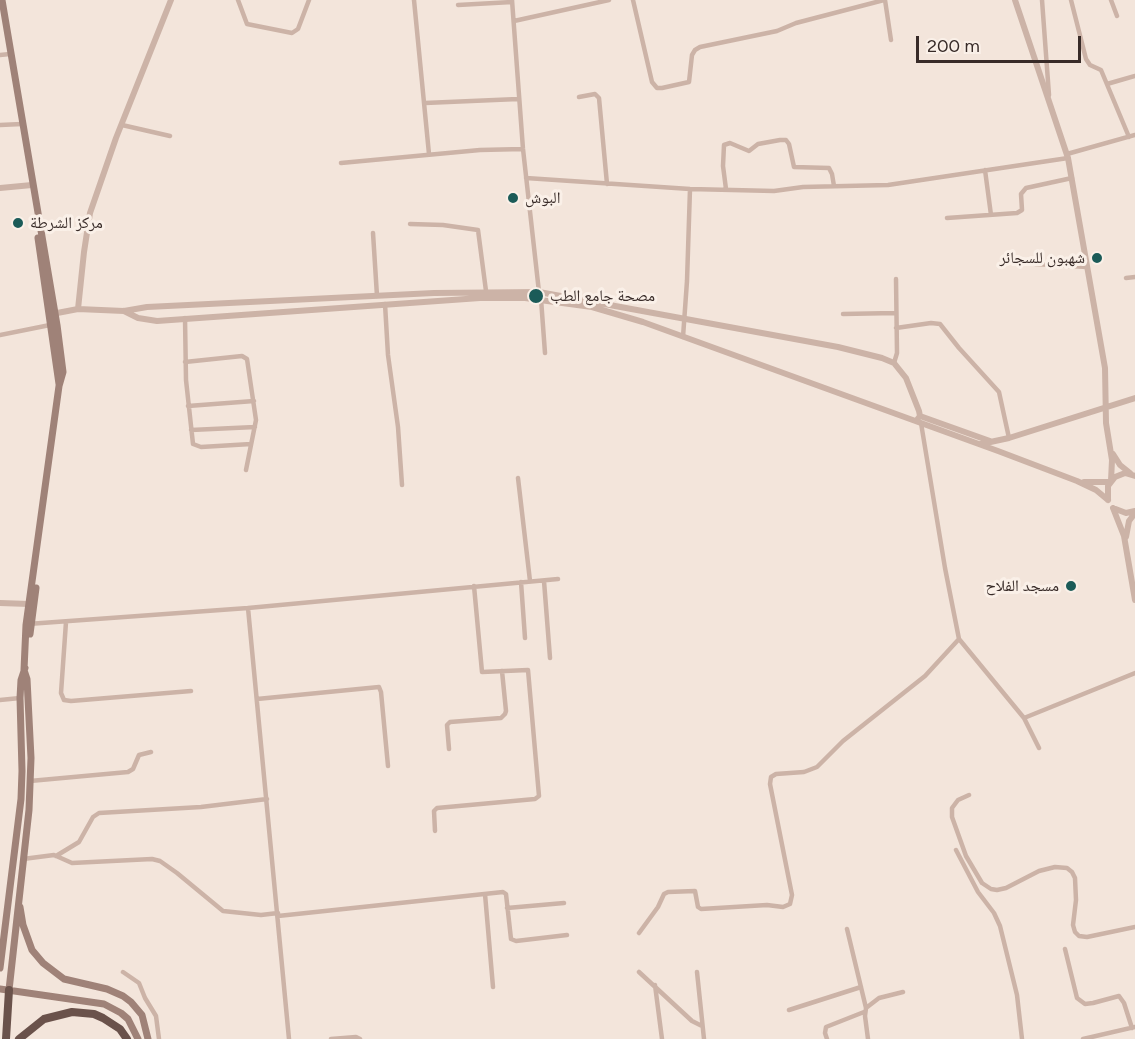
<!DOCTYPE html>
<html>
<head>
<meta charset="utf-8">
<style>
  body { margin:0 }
  #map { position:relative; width:1135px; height:1039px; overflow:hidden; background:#f3e5db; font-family:Figtree,sans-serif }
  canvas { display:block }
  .scale { position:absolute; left:916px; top:36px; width:165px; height:27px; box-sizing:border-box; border:3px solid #382b28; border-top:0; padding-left:8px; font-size:18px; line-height:21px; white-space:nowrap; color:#382b28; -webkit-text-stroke:4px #faf0e8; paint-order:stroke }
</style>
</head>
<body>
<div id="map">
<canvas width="1135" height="1039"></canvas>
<div class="scale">200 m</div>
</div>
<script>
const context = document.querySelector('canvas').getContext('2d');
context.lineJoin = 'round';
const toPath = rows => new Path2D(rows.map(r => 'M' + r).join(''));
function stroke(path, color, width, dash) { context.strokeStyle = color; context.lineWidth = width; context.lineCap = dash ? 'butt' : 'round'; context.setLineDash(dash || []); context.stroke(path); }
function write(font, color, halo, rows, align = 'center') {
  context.font = font + ' Figtree,"Noto Naskh Arabic",sans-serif'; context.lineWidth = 6; context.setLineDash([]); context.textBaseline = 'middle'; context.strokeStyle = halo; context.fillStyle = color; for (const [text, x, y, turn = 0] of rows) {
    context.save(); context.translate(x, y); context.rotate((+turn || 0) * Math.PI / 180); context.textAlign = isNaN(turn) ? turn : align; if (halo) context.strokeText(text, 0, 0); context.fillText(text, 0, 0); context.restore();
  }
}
stroke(toPath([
  [238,0,247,24,292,33,298,29,309,0],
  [414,0,429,154],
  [512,0,523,149,539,292],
  [633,0,652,82,657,88,662,88,689,82,692,55,695,50,700,47,777,31,796,23,884,0],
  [885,0,891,40],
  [1042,0,1049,95],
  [1071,0,1086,59,1090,65,1101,70,1129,137],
  [1111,0,1117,16],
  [458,5,512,2],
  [514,21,609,0],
  [0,55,10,54],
  [1107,84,1135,76],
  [579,97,595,94,599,98,607,184],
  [425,103,518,99],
  [0,125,22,124],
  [122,125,170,136],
  [1067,154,1135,135],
  [341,163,480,150,523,149],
  [985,170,991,215],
  [526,178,690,189,774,191,803,187,888,185,1068,158],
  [726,189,723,166,724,145,730,143,749,151,758,144,780,140,786,140,789,144,794,167,829,168,832,174,834,186],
  [947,218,1017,213,1022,210,1021,194,1026,188,1072,178],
  [410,224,443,225,478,230,486,291],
  [373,233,377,296],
  [1035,264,1087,267],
  [1126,278,1135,277],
  [541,299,545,353],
  [385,304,388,355,398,427,402,485],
  [843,314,895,313],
  [185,318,186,380,193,444,201,447,251,444],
  [896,328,931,323,940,324,959,348,999,392,1009,438],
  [0,335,50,325],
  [683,337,687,281,690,189],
  [185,362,242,356,247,359,256,420,246,470],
  [894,363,897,353,896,279],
  [188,406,254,401],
  [921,423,945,568,959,639,1024,718,1039,748],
  [191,430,255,427],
  [518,478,530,581],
  [544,581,550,658],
  [521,582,525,638],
  [248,608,289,1039],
  [66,622,61,693,64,700,71,701,191,691],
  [28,624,248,608,558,579],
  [257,699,379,687,381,692,388,766],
  [0,700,20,698],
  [1024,718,1135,673],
  [449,749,447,725,450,722,501,718,505,714,506,711,502,671],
  [30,781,128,772,133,769,139,755,151,752],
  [969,795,958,800,952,808,952,817,966,856,982,883,991,889,997,890,1006,888,1039,871,1055,867,1067,868,1072,872,1075,878,1076,900,1073,925,1075,932,1079,936,1087,937,1135,927],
  [435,831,434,811,437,808,535,799,539,796,528,670,482,672,474,586],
  [956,850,978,892,994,913,1000,926,1017,995,1022,1039],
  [56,856,79,842,93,817,99,813,201,807,267,799],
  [23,859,54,855,72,863,152,859,160,861,177,873,223,911,261,915,278,913],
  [485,894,493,987],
  [507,908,564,903],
  [278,916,503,892,506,894,511,939,516,941,567,935],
  [847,929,866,1008],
  [639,933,658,907,664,894,668,892,695,891,698,907,701,909,767,905,783,907,790,904,792,895,770,784,771,777,776,774,804,772,817,767,843,741,925,676,959,639],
  [1065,949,1077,998,1085,1004,1093,1003,1119,996,1124,1003,1132,1028],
  [123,972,139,983,145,998,156,1016,159,1039],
  [639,972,692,1021,702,1026],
  [697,972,704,1039],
  [655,985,662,1039],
  [789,1010,861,987],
  [331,1039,356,1037,360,1039],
  [827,1039,825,1033,826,1027,864,1012],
  [868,1039,865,1016,866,1008,879,998,903,992],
  [1083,1039,1135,1027]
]), '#ccb3a7', 4.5);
stroke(toPath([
  [1015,0,1068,158,1105,368,1106,423,1112,460,1111,481],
  [0,188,32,185],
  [78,309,84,252,90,213,116,138,171,0],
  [124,311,138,318,157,321,480,298,525,298,592,307,643,322,998,451,1077,481,1096,490,1108,500],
  [52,314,78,309,124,311,147,307,434,293,539,292,838,347,882,358,894,363,906,378,919,411,920,416,916,421],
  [920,416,990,441],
  [981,444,1009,438,1135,398],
  [1113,454,1120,465,1130,473],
  [1084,482,1110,482],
  [1108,500,1108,486,1115,477,1125,473,1135,476],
  [1113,508,1124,536,1135,600],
  [1113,508,1126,513,1135,511],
  [1126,537,1129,521,1135,513],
  [0,603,29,604]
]), '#ccb3a7', 6);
stroke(toPath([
  [2,0,57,325,63,372,59,386,26,625,24,670,27,679,31,758,29,810,9,990],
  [38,238,59,384],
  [30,634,36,588],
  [20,907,23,925,32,950,43,963,64,979,107,989,123,996,131,1002,142,1015,148,1039],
  [0,968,21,799,22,771,20,698,21,680,25,668],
  [0,989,104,1004,121,1013,128,1019,138,1039]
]), '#9f8278', 7);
stroke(toPath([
  [6,1039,9,990],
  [19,1039,44,1019,72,1012,94,1014,103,1018,120,1029,127,1039]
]), '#6a524b', 8);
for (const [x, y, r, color] of [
  [513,198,6,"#1b5b58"],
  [18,223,6,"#1b5b58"],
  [1097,258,6,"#1b5b58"],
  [536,296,8,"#1b5b58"],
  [1071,586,6,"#1b5b58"]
]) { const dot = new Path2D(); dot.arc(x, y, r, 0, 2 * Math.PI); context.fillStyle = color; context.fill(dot); stroke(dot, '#faf0e8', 2); }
write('16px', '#382b28', '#faf0e8', [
  ["البوش",525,198],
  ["مركز الشرطة",30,223],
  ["شهبون للسجائر",1085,258,"right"],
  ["مصحة جامع الطب",550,296],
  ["مسجد الفلاح",1059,586,"right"]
], 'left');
</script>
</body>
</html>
